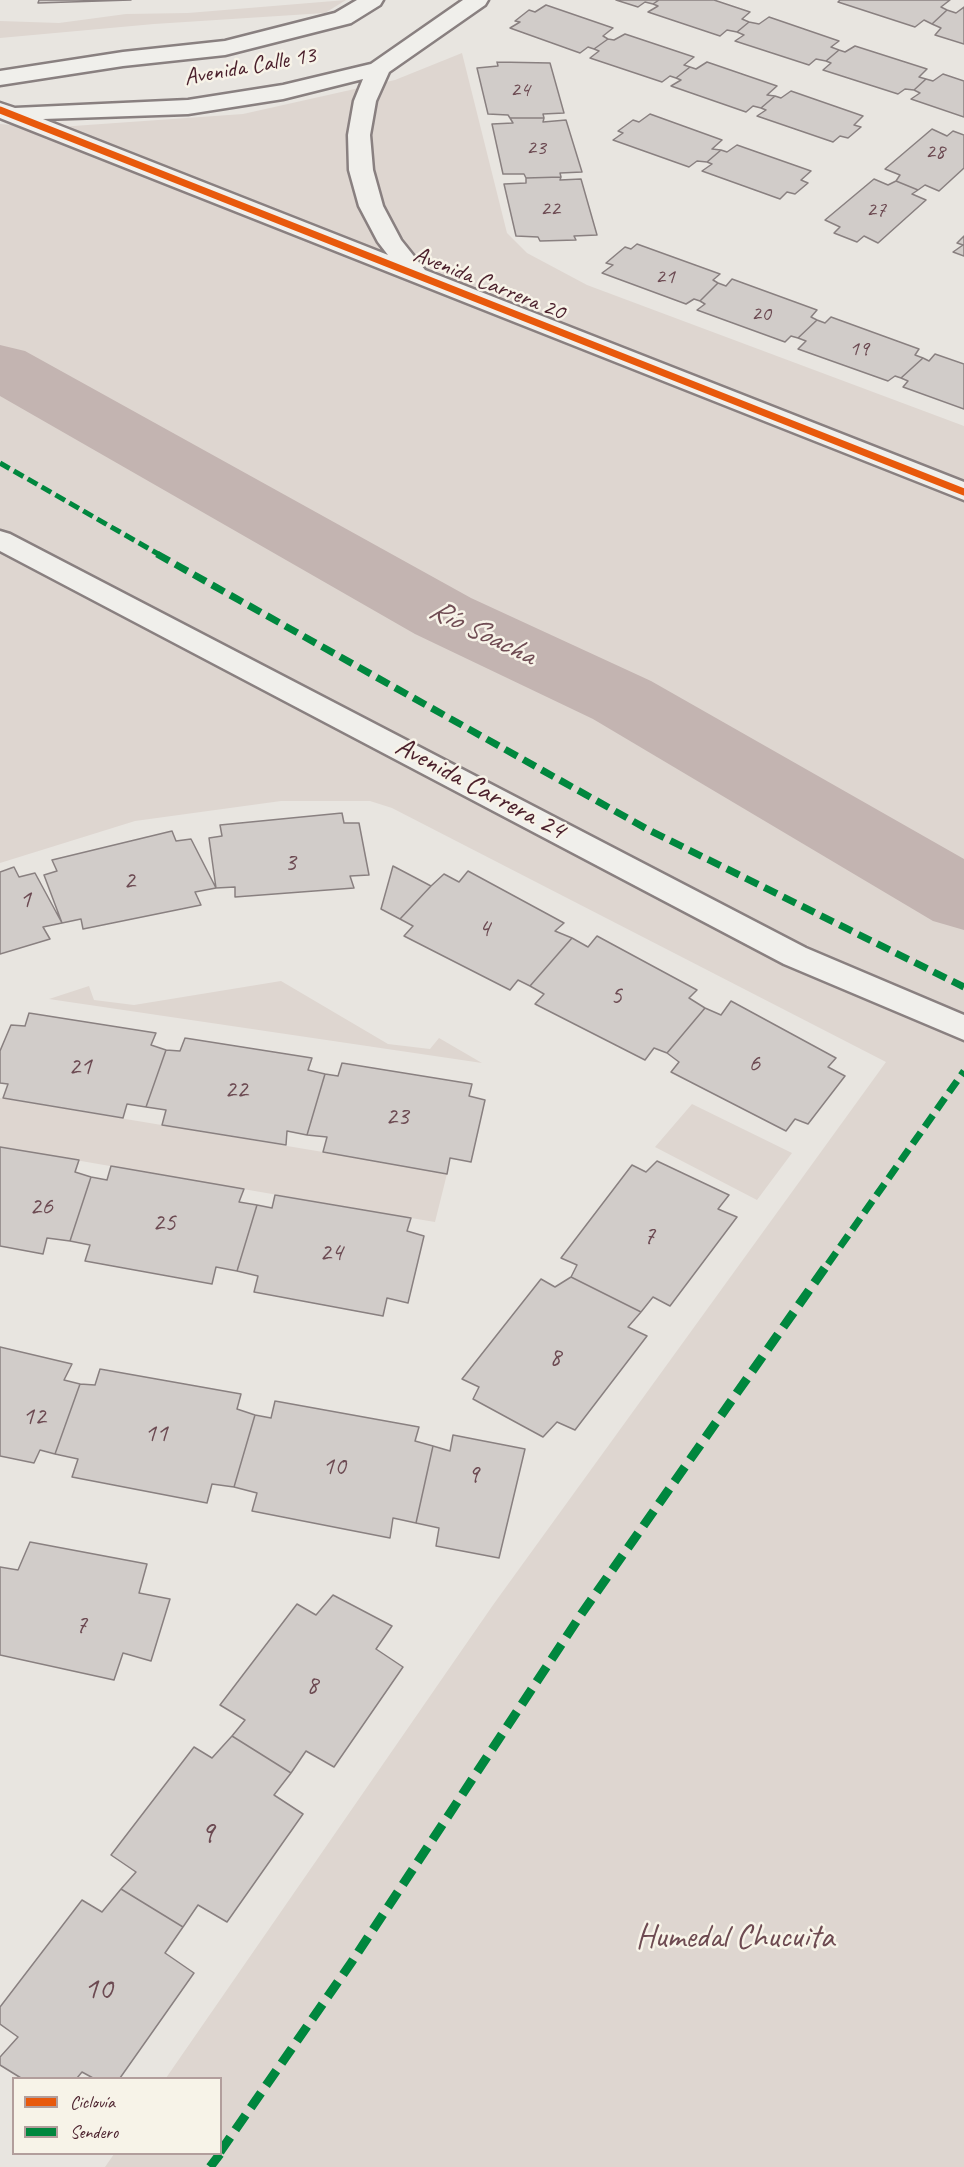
<!DOCTYPE html>
<html>
<head>
<meta charset="utf-8">
<style>
  body { margin:0 }
  #map { position:relative; width:964px; height:2167px; overflow:hidden; background:#e8e5e0; font-family:Caveat,sans-serif }
  canvas { display:block }
  .legend { position:absolute; left:12px; top:2077px; width:210px; height:78px; box-sizing:border-box; background:#f7f3e8; border:2px solid #b29e9c; margin:0; padding:8px 10px; list-style:none; font-size:18px; color:#4a1f2b }
  .legend li { display:flex; align-items:center; gap:12px; height:30px }
  .legend b { width:30px; border:2px solid #b29e9c }
</style>
</head>
<body>
<div id="map">
<canvas width="964" height="2167"></canvas>
<ul class="legend">
<li><b style="height:8px;background:#e8590c"></b>Ciclovía</li>
<li><b style="height:8px;background:#00873e"></b>Sendero</li>
</ul>
</div>
<script>
const context = document.querySelector('canvas').getContext('2d');
context.lineJoin = 'round';
function fill(path, color) { context.fillStyle = color; context.fill(path, 'evenodd'); }
const toPath = rows => new Path2D(rows.map(r => 'M' + r).join(''));
function stroke(path, color, width, dash) { context.strokeStyle = color; context.lineWidth = width; context.lineCap = dash ? 'butt' : 'round'; context.setLineDash(dash || []); context.stroke(path); }
function write(font, color, halo, rows, align = 'center') {
  context.font = font + ' Caveat,sans-serif'; context.lineWidth = 5; context.setLineDash([]); context.textBaseline = 'middle'; context.strokeStyle = halo; context.fillStyle = color; for (const [text, x, y, turn = 0] of rows) {
    context.save(); context.translate(x, y); context.rotate((+turn || 0) * Math.PI / 180); context.textAlign = isNaN(turn) ? turn : align; if (halo) context.strokeText(text, 0, 0); context.fillText(text, 0, 0); context.restore();
  }
}
fill(toPath([
  [346,0,325,13,154,24,0,38,0,21,59,23,126,14,188,13],
  [462,53,507,233,527,253,587,285,964,426,964,2167,105,2167,114,2154,220,2154,220,2078,166,2078,493,1605,886,1062,392,808,370,801,281,801,135,821,0,863,0,124,45,128,243,114,395,80],
  [281,981,388,1044,430,1049,439,1038,482,1063,49,999,89,986,94,1000,134,1005],
  [0,1098,323,1152,447,1174,435,1222,411,1218,0,1147],
  [692,1104,792,1153,757,1200,655,1147]
]), '#ded6d0');
fill(toPath([
  [0,345,25,351,471,598,651,681,964,859,964,930,933,921,593,719,415,634,0,396,0,345]
]), '#c3b4b1');
const building = toPath([
  [39,0,131,0,38,3,39,0],
  [616,0,659,0,653,4,645,2,638,7,616,0],
  [659,0,714,0,750,12,742,19,749,22,737,32,727,30,720,36,648,12,658,6,653,4,659,0],
  [840,0,950,0,941,7,947,10,932,24,924,20,915,27,838,2,840,0],
  [546,5,613,28,603,36,608,39,594,49,588,47,580,53,510,28,520,22,515,21,529,10,535,12,546,5],
  [964,7,964,44,935,35,941,28,932,24,947,10,956,13,964,7],
  [769,17,839,41,831,47,839,50,826,61,816,59,809,65,735,41,744,35,737,32,749,22,759,24,769,17],
  [625,34,694,57,684,65,690,67,676,78,670,76,662,82,590,58,599,51,594,49,608,39,614,40,625,34],
  [855,46,927,69,919,77,926,79,914,90,905,89,898,94,823,70,831,63,826,61,839,50,845,52,855,46],
  [497,62,550,63,564,113,543,114,544,118,510,118,508,115,488,114,477,68,498,66,497,62],
  [707,62,777,86,767,95,775,96,761,108,753,106,746,112,671,86,681,80,676,78,690,67,696,69,707,62],
  [943,74,964,81,964,117,911,99,920,93,914,90,926,79,933,81,943,74],
  [791,91,863,116,854,125,861,127,848,138,840,136,833,142,757,116,766,110,761,108,775,96,781,98,791,91],
  [650,114,722,140,712,149,721,150,707,162,697,161,689,167,613,140,623,133,618,131,633,120,639,122,650,114],
  [510,118,544,118,543,122,566,120,582,172,560,173,561,177,526,178,524,174,503,174,492,124,513,123,510,118],
  [932,129,947,136,953,131,964,135,964,168,939,191,925,185,918,190,896,181,900,175,885,169,932,129],
  [737,145,811,171,801,180,808,183,795,194,787,192,780,199,702,171,712,164,707,162,721,150,727,152,737,145],
  [561,177,560,180,581,179,597,235,574,236,576,240,540,241,538,237,516,236,504,184,526,183,526,178,561,177],
  [874,179,888,185,896,181,918,190,912,194,926,200,878,243,864,236,857,242,834,233,840,227,825,220,874,179],
  [964,236,964,256,953,252,963,245,957,243,964,236],
  [637,244,720,274,713,280,718,283,700,301,694,299,686,304,602,273,613,265,606,263,625,247,631,249,637,244],
  [732,279,817,310,811,317,817,320,798,338,791,336,785,342,697,310,705,304,700,301,718,283,726,286,732,279],
  [831,317,919,349,915,355,923,358,901,378,895,376,888,381,798,349,806,341,798,338,817,320,825,323,831,317],
  [935,354,964,364,964,409,903,387,908,381,901,378,923,358,929,361,935,354],
  [342,813,344,823,359,823,369,875,350,876,354,888,235,897,235,887,216,888,209,838,222,836,220,825,342,813],
  [172,831,176,841,191,839,216,888,195,892,201,905,83,929,81,919,62,923,44,875,57,871,52,860,172,831],
  [393,866,431,886,400,919,381,909,393,866],
  [14,867,19,877,35,873,62,923,43,927,50,939,0,954,0,872,14,867],
  [468,871,564,923,555,931,572,938,530,986,518,980,510,990,404,936,413,926,400,919,431,886,444,874,459,882,468,871],
  [597,936,697,990,689,998,705,1008,667,1053,654,1048,645,1060,535,1004,544,994,530,986,572,938,588,947,597,936],
  [731,1001,836,1058,828,1067,845,1076,808,1124,795,1119,786,1131,671,1072,679,1062,667,1053,705,1008,721,1015,731,1001],
  [29,1013,156,1033,151,1045,166,1050,146,1107,127,1104,123,1118,3,1098,8,1084,0,1083,0,1051,11,1025,25,1026,29,1013],
  [185,1038,312,1058,308,1070,325,1074,307,1135,287,1131,286,1145,162,1125,166,1110,146,1107,166,1050,180,1051,185,1038],
  [342,1063,472,1084,469,1096,485,1100,471,1162,450,1158,447,1174,323,1152,327,1137,307,1135,325,1074,338,1076,342,1063],
  [0,1147,79,1160,75,1172,91,1177,70,1241,47,1238,43,1254,0,1246,0,1147],
  [657,1161,729,1195,718,1209,737,1217,670,1306,653,1297,641,1312,571,1277,577,1265,561,1258,632,1165,646,1172,657,1161],
  [111,1166,244,1189,239,1202,257,1205,237,1271,216,1267,212,1284,85,1261,90,1245,70,1241,91,1177,107,1180,111,1166],
  [275,1195,411,1218,407,1231,424,1236,408,1303,387,1298,383,1316,254,1292,258,1276,237,1271,257,1205,272,1208,275,1195],
  [571,1277,641,1312,628,1327,647,1336,575,1430,557,1422,543,1437,473,1399,479,1387,462,1379,541,1279,555,1287,571,1277],
  [0,1347,72,1364,64,1380,80,1384,55,1454,40,1450,34,1463,0,1456,0,1347],
  [100,1369,241,1394,237,1409,255,1415,234,1487,212,1484,207,1503,72,1477,78,1459,55,1454,80,1384,95,1385,100,1369],
  [275,1401,419,1427,415,1441,433,1446,416,1523,393,1518,390,1538,252,1511,257,1493,234,1487,255,1415,271,1418,275,1401],
  [453,1435,525,1449,499,1558,436,1546,439,1528,416,1523,433,1446,450,1451,453,1435],
  [30,1542,147,1564,139,1593,170,1599,151,1661,123,1653,114,1680,0,1655,0,1567,18,1570,30,1542],
  [333,1595,392,1626,376,1649,403,1667,334,1767,306,1751,291,1773,232,1736,245,1720,220,1705,297,1604,316,1615,333,1595],
  [232,1736,291,1773,274,1795,303,1814,227,1922,198,1905,183,1927,121,1889,136,1872,111,1855,194,1747,212,1758,232,1736],
  [121,1889,183,1927,165,1953,194,1973,120,2078,93,2078,82,2072,77,2078,21,2078,0,2065,0,2057,18,2037,0,2024,0,2007,82,1900,102,1912,121,1889]
]);
fill(building, '#d1ccc9');
stroke(building, '#898080', 1.5);
const secondary = toPath([
  [357,0,383,0,380,5,351,23,225,55,123,66,0,85,0,71,123,52,225,41,335,13,357,0],
  [463,0,488,0,485,5,389,72,376,101,370,135,373,170,383,206,401,240,425,270,964,482,964,500,0,118,0,103,15,108,188,100,283,85,371,64,463,0],
  [363,79,354,101,348,135,349,170,359,206,378,242,388,255,43,119,188,114,283,99,363,79]
]);
const primary = toPath([
  [0,531,10,534,806,948,964,1015,964,1040,784,964,0,551,0,531]
]);
stroke(secondary, '#898080', 5);
stroke(primary, '#898080', 5);
fill(secondary, '#f0efeb');
fill(primary, '#f0efeb');
stroke(toPath([
  [0,463,160,555]
]), '#00873e', 5, [11, 5]);
stroke(toPath([
  [157,554,647,829,964,987],
  [828,1264,964,1071]
]), '#00873e', 7, [14, 7]);
stroke(toPath([
  [220,2152,351,1963,582,1613,829,1262],
  [210,2167,220,2154]
]), '#00873e', 9, [18, 9]);
stroke(toPath([
  [0,110,964,492]
]), '#e8590c', 7);
write('22px', '#6c4a52', null, [
  ["24",520,90],
  ["23",536,148],
  ["28",935,152],
  ["22",550,209],
  ["27",876,210],
  ["21",665,277],
  ["20",761,314],
  ["19",859,349]
]);
write('24px', '#4a1f2b', '#f7f3e8', [
  ["Avenida Calle 13",250,67,-10],
  ["Avenida Carrera 20",489,284,22]
]);
write('26px', '#6c4a52', null, [
  ["3",290,863],
  ["2",129,881],
  ["1",25,900],
  ["4",484,929],
  ["5",616,996],
  ["6",754,1064],
  ["21",80,1067],
  ["22",236,1090],
  ["23",397,1117],
  ["26",41,1207],
  ["25",164,1223],
  ["7",649,1237],
  ["24",331,1253],
  ["8",555,1358],
  ["12",34,1417],
  ["11",156,1434],
  ["10",334,1467],
  ["9",473,1475],
  ["7",81,1626],
  ["8",312,1686]
]);
write('28px', '#4a1f2b', '#f7f3e8', [
  ["Avenida Carrera 24",480,789,28]
]);
write('italic 30px', '#6f4c53', '#f7f3e8', [
  ["Río Soacha",482,633,26]
]);
write('32px', '#6c4a52', null, [
  ["9",207,1834],
  ["10",98,1990]
]);
write('33px', '#6d4a51', '#f7f3e8', [
  ["Humedal Chucuita",735,1938]
]);
</script>
</body>
</html>
